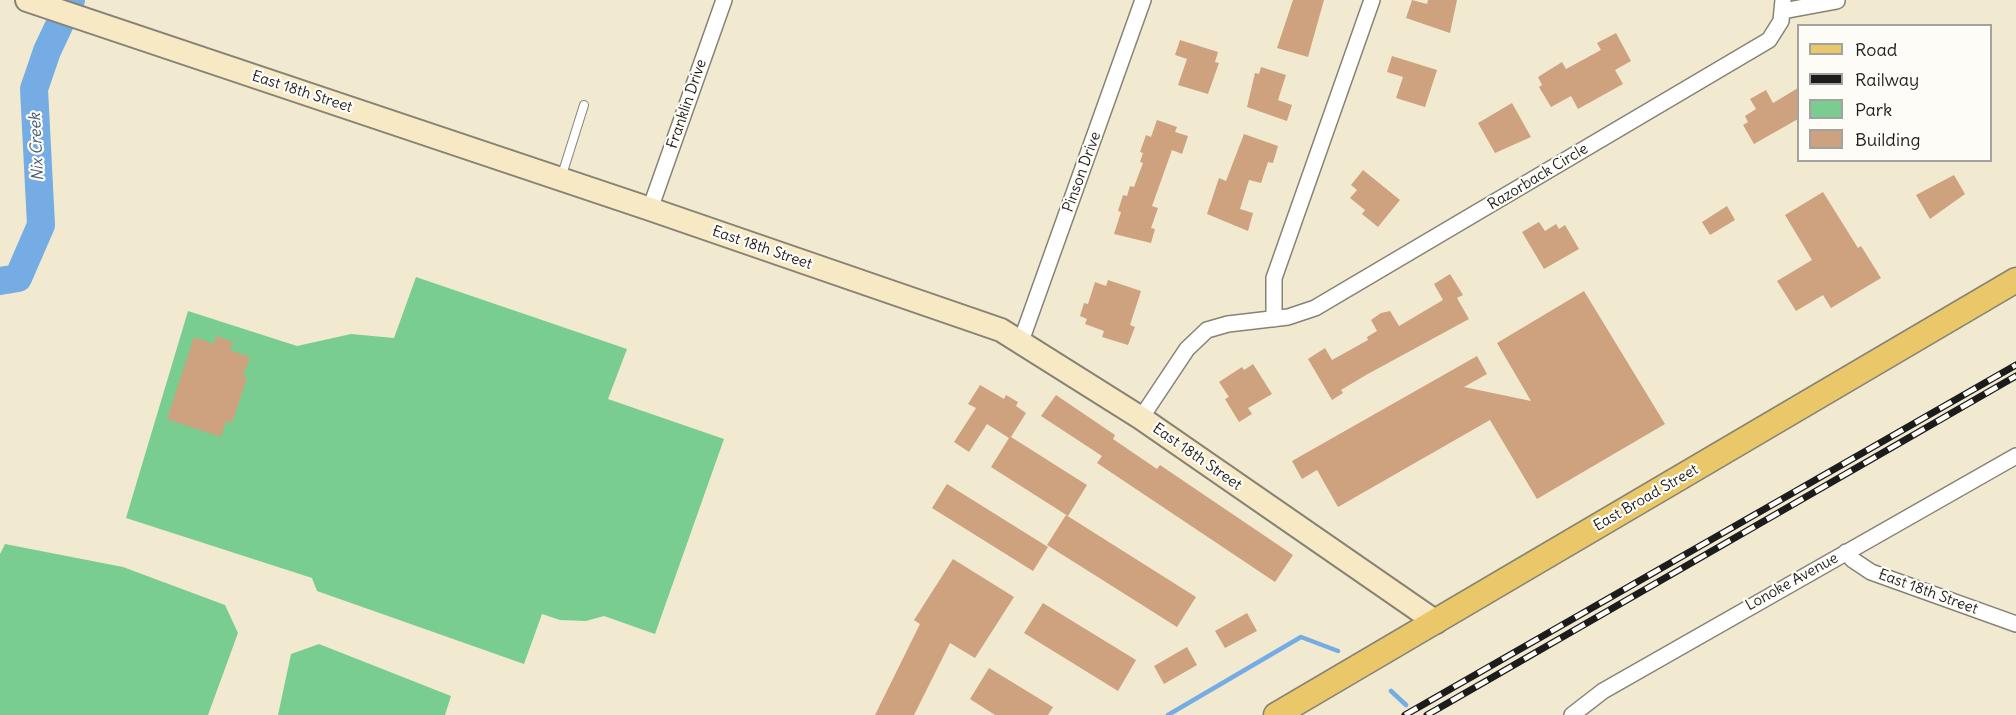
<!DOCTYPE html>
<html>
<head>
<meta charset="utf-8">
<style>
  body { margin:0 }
  #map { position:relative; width:2016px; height:715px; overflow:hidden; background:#f1ead1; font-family:Delius,sans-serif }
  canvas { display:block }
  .legend { position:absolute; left:1797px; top:24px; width:195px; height:138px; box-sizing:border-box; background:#fdfcf7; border:2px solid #a3a29f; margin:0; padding:8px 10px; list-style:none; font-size:18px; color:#1c1c1c }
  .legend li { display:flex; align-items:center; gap:12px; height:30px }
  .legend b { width:30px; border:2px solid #a3a29f }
</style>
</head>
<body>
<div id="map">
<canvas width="2016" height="715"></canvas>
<ul class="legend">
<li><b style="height:8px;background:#eac769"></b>Road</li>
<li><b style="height:8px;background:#1c1c1c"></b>Railway</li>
<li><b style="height:16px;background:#7acd90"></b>Park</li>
<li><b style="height:16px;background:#cea27e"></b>Building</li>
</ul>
</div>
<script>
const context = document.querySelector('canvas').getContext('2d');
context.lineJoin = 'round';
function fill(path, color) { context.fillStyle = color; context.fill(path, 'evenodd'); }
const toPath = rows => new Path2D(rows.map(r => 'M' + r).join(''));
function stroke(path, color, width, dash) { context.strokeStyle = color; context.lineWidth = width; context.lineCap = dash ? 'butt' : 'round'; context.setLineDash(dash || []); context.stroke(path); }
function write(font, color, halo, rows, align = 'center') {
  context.font = font + ' Delius,sans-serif'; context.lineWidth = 4.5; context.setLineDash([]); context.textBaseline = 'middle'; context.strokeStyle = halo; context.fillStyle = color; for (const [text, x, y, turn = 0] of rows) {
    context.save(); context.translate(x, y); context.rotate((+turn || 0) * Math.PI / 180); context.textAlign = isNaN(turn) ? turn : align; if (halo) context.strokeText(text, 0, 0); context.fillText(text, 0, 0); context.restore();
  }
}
fill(toPath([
  [416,277,627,349,608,399,724,439,655,634,604,616,586,621,560,620,542,614,524,664,317,591,312,578,126,518,188,311,297,346,351,334,394,338],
  [5,544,123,567,225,605,238,633,208,715,0,715,0,554],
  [319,644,451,696,445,715,278,715,291,654]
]), '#7acd90');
stroke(toPath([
  [1391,691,1406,705],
  [1168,715,1301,637,1338,651]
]), '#75ace4', 4.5);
stroke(toPath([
  [0,281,18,278,41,225,34,89,47,51,71,0]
]), '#75ace4', 28);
fill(toPath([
  [1293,0,1324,0,1308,57,1277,48],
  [1412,0,1427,4,1428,0,1457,0,1450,33,1406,18],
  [1616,33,1631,61,1615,70,1623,84,1578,109,1571,96,1551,107,1539,87,1542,85,1538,77,1562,62,1566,69,1601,50,1597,43],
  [1180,40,1218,52,1215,62,1219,63,1208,94,1178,85,1187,59,1175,55],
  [1392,56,1437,70,1425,107,1396,98,1403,77,1387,72],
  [1261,67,1286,75,1278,100,1292,105,1287,121,1247,107,1255,73,1259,74],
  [1798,88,1798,119,1754,144,1743,125,1748,122,1745,116,1756,109,1750,99,1766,90,1773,103],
  [1512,103,1531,137,1495,153,1478,123],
  [1157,120,1177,127,1175,132,1188,136,1182,154,1172,150,1152,206,1158,208,1151,228,1155,229,1151,243,1114,234,1121,212,1118,211,1123,195,1127,196,1130,186,1134,187,1143,163,1140,162,1143,153,1140,152,1146,135,1151,137],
  [1244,134,1278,146,1273,163,1268,162,1261,183,1249,180,1240,209,1253,213,1248,231,1207,214,1219,178,1226,181],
  [1363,170,1400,200,1378,227,1362,214,1365,210,1350,198,1357,190,1351,185],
  [1954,175,1965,194,1930,219,1916,195],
  [1823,192,1858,248,1861,246,1881,278,1831,308,1823,295,1796,311,1777,281,1812,260,1785,215],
  [1727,206,1735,220,1710,235,1702,222],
  [1539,222,1545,231,1556,224,1559,229,1565,225,1579,249,1544,269,1522,232],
  [1450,274,1463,295,1457,298,1469,319,1366,375,1341,390,1343,393,1332,400,1308,359,1325,348,1332,360,1368,340,1367,337,1377,331,1371,320,1381,313,1390,311,1399,326,1443,300,1434,284],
  [1108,280,1141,291,1130,325,1135,327,1128,345,1102,337,1104,331,1085,324,1087,319,1080,316,1084,303,1088,304,1095,282,1106,286],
  [1584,291,1665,424,1537,499,1490,420,1338,507,1317,470,1302,479,1292,461,1477,356,1487,374,1464,387,1531,401,1497,343],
  [216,336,233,342,230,350,250,357,243,376,247,378,232,423,226,421,221,437,167,419,194,337,214,344],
  [1253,364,1272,394,1248,408,1252,414,1239,422,1225,399,1229,397,1219,382,1242,367,1244,370],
  [980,385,1004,399,1006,395,1018,402,1016,406,1026,413,1011,437,1087,485,1068,516,991,467,1009,438,987,424,969,452,954,442,976,408,968,404],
  [1056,395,1115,435,1113,439,1157,469,1160,465,1293,555,1275,582,1097,463,1102,456,1041,416],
  [947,484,1048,547,1033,571,932,508],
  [1066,515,1196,597,1177,627,1047,545],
  [953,559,1014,597,975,658,950,643,914,715,875,715,920,624,914,620],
  [1043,603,1136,660,1118,691,1024,633],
  [1247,613,1257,631,1225,648,1215,631],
  [1187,647,1197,665,1164,684,1154,666],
  [989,668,1053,707,1048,715,995,715,970,699]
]), '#cea27e');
const lane = toPath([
  [561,178,584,105]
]);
const street = toPath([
  [1783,11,1837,1],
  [650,209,724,0],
  [1274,319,1274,278,1372,0],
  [1020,344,1143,0],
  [1141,418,1187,349,1207,330,1228,324,1288,317,1315,308,1769,40,1781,21,1783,0],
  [1846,552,1853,560,1871,572,2016,624],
  [1572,715,1603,691,2016,456]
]);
const secondary = toPath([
  [27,0,650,209,1001,330,1141,418,1436,622]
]);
const primary = toPath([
  [1276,715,2016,280]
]);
stroke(lane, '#868376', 10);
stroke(street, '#868376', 18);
stroke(secondary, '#868376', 26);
stroke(primary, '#868376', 27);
stroke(lane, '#fff', 8);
stroke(street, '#fff', 15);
stroke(secondary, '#f7e9c3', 22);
stroke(primary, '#eac769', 24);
const rail = toPath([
  [1405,715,2016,365],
  [1427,715,2016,376]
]);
stroke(rail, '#1c1c1c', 7);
stroke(rail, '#fdfcf7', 4.5, [14]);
write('15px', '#1c1c1c', '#fdfcf7', [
  ["East 18th Street",302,92,18],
  ["Franklin Drive",687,104,-71],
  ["Pinson Drive",1082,172,-70],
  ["Razorback Circle",1538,177,-31],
  ["East 18th Street",762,248,19],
  ["East 18th Street",1197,457,35],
  ["East Broad Street",1646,498,-30],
  ["Lonoke Avenue",1792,582,-29],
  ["East 18th Street",1928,592,20]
]);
write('italic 16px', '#445d76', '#fdfcf7', [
  ["Nix Creek",37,147,-93]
]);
</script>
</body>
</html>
